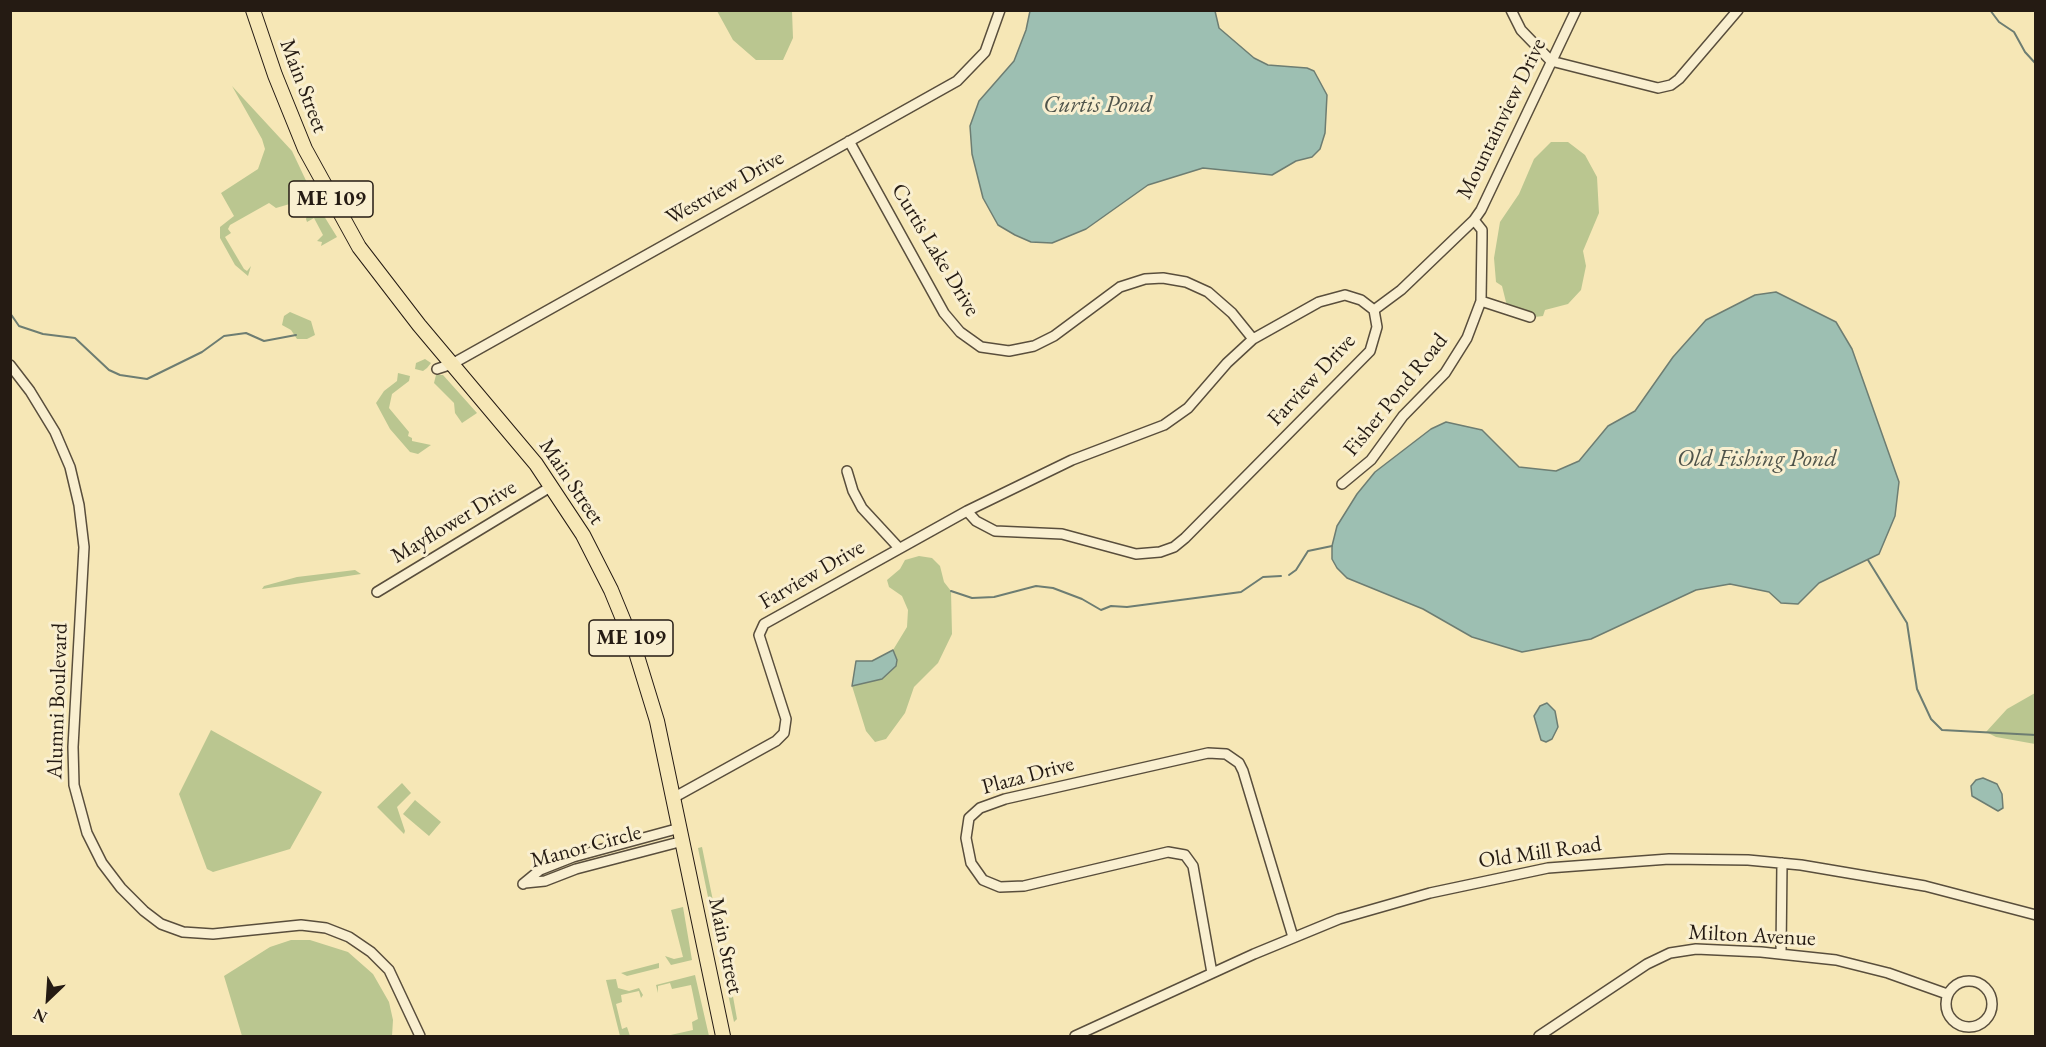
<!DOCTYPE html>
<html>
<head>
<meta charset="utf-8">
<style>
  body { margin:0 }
  #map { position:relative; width:2046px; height:1047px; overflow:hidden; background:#f6e7b6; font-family:"EB Garamond",serif }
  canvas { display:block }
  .frame { position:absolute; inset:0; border:12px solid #251b13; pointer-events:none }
  .north { position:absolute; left:18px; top:969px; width:60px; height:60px; -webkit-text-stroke:4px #f9efd0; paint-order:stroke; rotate:205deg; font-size:16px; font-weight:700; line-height:24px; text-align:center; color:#251b13 }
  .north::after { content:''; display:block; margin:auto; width:21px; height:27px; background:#251b13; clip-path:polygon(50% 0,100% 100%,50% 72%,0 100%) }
</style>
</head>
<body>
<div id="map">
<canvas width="2046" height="1047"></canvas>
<div class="frame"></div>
<div class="north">N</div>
</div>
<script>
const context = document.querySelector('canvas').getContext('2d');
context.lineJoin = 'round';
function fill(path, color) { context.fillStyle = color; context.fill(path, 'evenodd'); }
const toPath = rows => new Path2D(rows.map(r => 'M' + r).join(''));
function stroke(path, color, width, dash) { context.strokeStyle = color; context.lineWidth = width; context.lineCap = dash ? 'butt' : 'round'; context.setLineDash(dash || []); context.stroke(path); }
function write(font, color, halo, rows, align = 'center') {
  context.font = font + ' "EB Garamond",serif'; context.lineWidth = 6; context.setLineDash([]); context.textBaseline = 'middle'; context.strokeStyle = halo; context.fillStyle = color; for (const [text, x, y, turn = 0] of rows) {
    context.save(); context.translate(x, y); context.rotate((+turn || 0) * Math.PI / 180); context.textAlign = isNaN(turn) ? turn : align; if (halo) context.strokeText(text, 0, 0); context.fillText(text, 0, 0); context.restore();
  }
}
fill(toPath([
  [717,11,792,11,793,38,783,60,756,60,733,40],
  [232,86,292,151,310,189,309,196,300,201,276,208,269,203,230,225,228,229,231,233,225,237,244,269,247,271,251,266,248,276,235,265,220,238,220,227,234,216,221,193,258,169,265,149,262,139],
  [1551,142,1568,142,1585,155,1597,177,1599,213,1583,251,1586,266,1581,290,1568,304,1545,310,1543,316,1535,317,1507,306,1502,286,1496,282,1494,258,1500,222,1519,194,1534,159],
  [314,208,319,208,337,237,321,246,322,242,317,241,323,235,314,218,307,222,306,219,308,212],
  [290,312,311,321,315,335,307,339,297,339,291,330,282,325,284,316],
  [425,359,431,363,427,368,423,371,415,369,416,363],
  [398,373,410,376,409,381,392,394,389,408,409,432,408,436,412,438,412,441,431,445,418,454,410,452,390,429,376,403,384,391,397,381],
  [436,375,443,375,477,413,462,423,455,413,454,403,434,383],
  [919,556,932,558,940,566,944,582,951,591,952,634,938,663,914,687,905,713,886,739,875,742,866,731,852,686,882,679,896,666,897,660,893,650,907,627,908,610,902,596,889,587,887,580,900,569,905,560],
  [355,570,361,574,262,589,264,586,297,577],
  [2035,693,2035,744,1996,737,1986,732,2007,709],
  [211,730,322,792,290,849,213,872,207,869,179,794],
  [402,783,411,793,397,807,405,831,404,834,377,807],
  [415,800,441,822,429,836,403,814],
  [702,847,720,935,728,938,724,943,717,941,698,848],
  [683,907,692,960,671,965,665,956,674,959,683,957,671,910],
  [310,940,348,952,373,974,389,1002,393,1020,392,1036,242,1036,224,976,270,947,291,940],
  [659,963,659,968,627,976,621,973],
  [731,967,734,970,729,974,737,1019,734,1022,723,970],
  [695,975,709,1036,666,1036,693,1030,692,1022,698,1019,691,985,672,989,670,983,658,986,658,993,656,985],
  [616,979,618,988,629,991,639,988,643,995,641,998,639,991,621,995,622,1002,616,1004,622,1029,627,1027,630,1036,620,1036,606,980]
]), '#bac690');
const water = toPath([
  [1030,11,1215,11,1219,28,1254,58,1268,65,1307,68,1314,71,1327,95,1325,133,1320,149,1312,157,1296,161,1272,175,1203,168,1148,185,1086,229,1052,243,1031,242,1015,235,998,225,983,198,972,154,970,126,979,101,1014,61,1026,30,1030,11],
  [1776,292,1836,322,1852,349,1899,482,1895,516,1879,554,1819,583,1798,604,1781,603,1769,592,1730,584,1696,590,1591,639,1522,652,1472,637,1423,609,1347,578,1337,568,1332,559,1332,546,1337,526,1357,494,1375,472,1431,429,1446,422,1482,430,1519,467,1556,471,1579,461,1608,426,1635,411,1673,357,1706,320,1755,295,1776,292],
  [893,650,897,660,896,666,882,679,852,686,856,661,872,661,893,650],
  [1547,703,1555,711,1558,727,1552,739,1546,742,1541,740,1534,716,1540,706,1547,703],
  [1983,778,1997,784,2002,794,2003,808,1998,811,1972,796,1971,786,1976,780,1983,778]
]);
fill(water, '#9dbfb2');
stroke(water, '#6d7d72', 1.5);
stroke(toPath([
  [1990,10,1999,22,2014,32,2025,52,2036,64],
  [10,313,19,326,43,334,75,338,109,370,120,375,147,379,202,352,224,336,246,333,264,341,296,335],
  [1868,560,1907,623,1917,689,1931,719,1942,730,2036,735],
  [1289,575,1296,570,1308,551,1332,546],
  [951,591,972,598,994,597,1036,586,1053,588,1082,599,1101,610,1111,606,1127,607,1241,592,1263,577,1281,576]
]), '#6d7d72', 2);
const minor = toPath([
  [1511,10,1521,30,1551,61,1658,88,1671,85,1679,79,1738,10],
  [849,141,944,313,960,332,981,347,1009,351,1034,346,1054,336,1120,287,1145,279,1163,278,1186,282,1208,292,1232,313,1253,339],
  [1481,301,1530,317],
  [1374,310,1401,290,1474,220,1481,210,1576,10],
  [10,365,30,391,55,432,70,467,79,505,84,547,73,747,74,785,87,833,102,863,121,888,144,911,161,924,183,932,213,934,301,925,326,928,349,937,371,952,389,970,420,1036],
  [437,369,452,364,957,81,985,52,1000,10],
  [847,471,853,491,862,508,899,548],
  [1342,484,1371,460,1403,416,1445,373,1467,338,1481,301,1482,237,1482,230,1474,220],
  [377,592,552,486],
  [673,798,776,741,784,733,786,719,759,635,764,624,967,511,1072,460,1164,425,1188,408,1227,363,1253,339,1319,302,1345,295,1361,300,1374,310,1377,327,1370,351,1185,538,1174,547,1160,552,1136,554,1062,534,995,531,976,521,967,511],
  [525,883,545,881,576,869,683,841],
  [523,884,540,870,573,857,680,828],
  [1781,953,1782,863],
  [1212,973,1193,866,1185,855,1168,852,1024,886,1000,887,983,880,971,863,966,838,969,818,980,808,1005,799,1208,753,1226,754,1239,763,1243,771,1293,937],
  '1946 1004a23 23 0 1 1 46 0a23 23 0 1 1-46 0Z',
  [1075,1036,1254,954,1339,919,1430,893,1548,868,1669,859,1748,860,1801,865,1925,886,2036,915],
  [1539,1036,1647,964,1670,953,1696,949,1761,952,1836,960,1888,973,1947,994]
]);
const highway = toPath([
  [253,10,275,75,305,149,359,247,419,325,536,464,583,535,611,590,634,646,657,721,723,1036]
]);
stroke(minor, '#594e3c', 12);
stroke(highway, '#251b13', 16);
stroke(minor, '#f9efd0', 9);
stroke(highway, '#f6e7b6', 14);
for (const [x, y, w] of [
  [331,199,84],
  [631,638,84]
]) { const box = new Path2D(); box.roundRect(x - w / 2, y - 18, w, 36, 4.5); context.fillStyle = '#f9efd0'; context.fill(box); stroke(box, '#251b13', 1.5); }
write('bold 21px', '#251b13', null, [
  ["ME 109",331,199],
  ["ME 109",631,638]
]);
write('22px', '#251b13', '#f9efd0', [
  ["Main Street",303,86,69],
  ["Mountainview Drive",1502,119,-64],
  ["Westview Drive",725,188,-29],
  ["Curtis Lake Drive",935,250,59],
  ["Farview Drive",1312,380,-47],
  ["Fisher Pond Road",1396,395,-51],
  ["Main Street",571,482,56],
  ["Mayflower Drive",454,522,-31],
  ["Farview Drive",812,575,-30],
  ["Alumni Boulevard",58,701,-88],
  ["Plaza Drive",1028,776,-15],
  ["Manor Circle",586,847,-15],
  ["Old Mill Road",1540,853,-8],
  ["Milton Avenue",1752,936,3],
  ["Main Street",725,946,78]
]);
write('italic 24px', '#4f544b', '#f9efd0', [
  ["Curtis Pond",1098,105],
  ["Old Fishing Pond",1757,459]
]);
</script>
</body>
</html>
